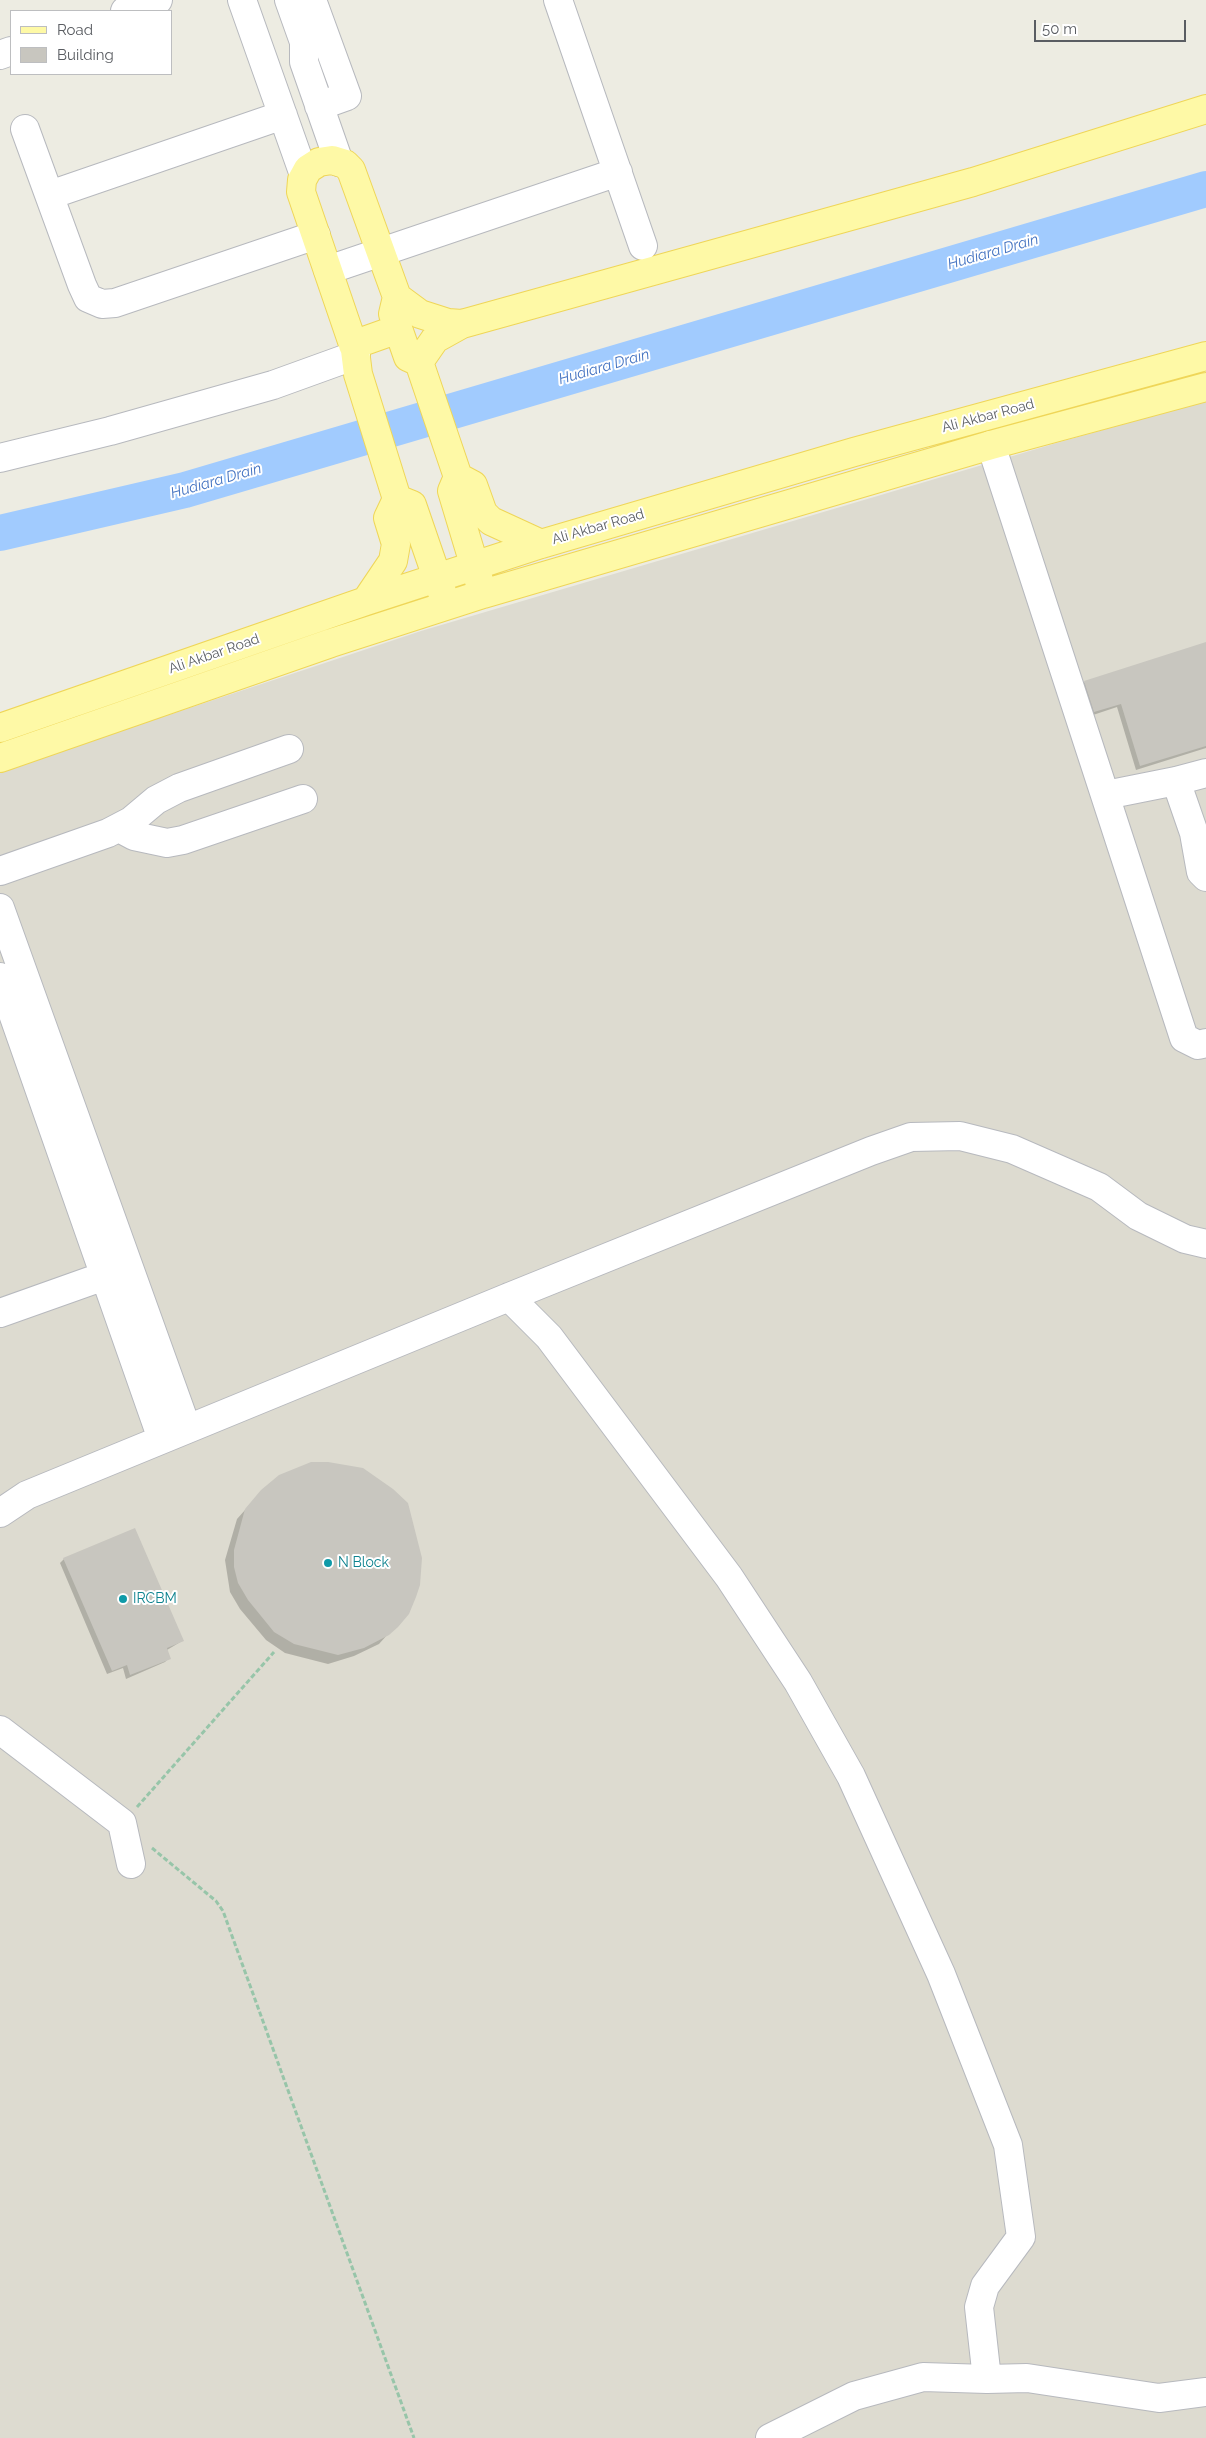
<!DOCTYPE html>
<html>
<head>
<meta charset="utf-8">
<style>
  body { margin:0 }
  #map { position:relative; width:1206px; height:2438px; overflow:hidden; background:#edece2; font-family:Raleway,sans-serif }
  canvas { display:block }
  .legend { position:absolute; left:10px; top:10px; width:162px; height:65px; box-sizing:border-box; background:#fff; border:1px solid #bdbec0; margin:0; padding:6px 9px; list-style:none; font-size:15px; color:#5a5d62 }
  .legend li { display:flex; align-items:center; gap:10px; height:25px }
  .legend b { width:25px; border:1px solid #bdbec0 }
  .scale { position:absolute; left:1034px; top:20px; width:152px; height:22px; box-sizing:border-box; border:2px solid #5a5d62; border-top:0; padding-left:6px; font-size:15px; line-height:18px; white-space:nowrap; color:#5a5d62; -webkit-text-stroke:4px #fff; paint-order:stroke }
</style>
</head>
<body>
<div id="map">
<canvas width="1206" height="2438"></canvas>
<ul class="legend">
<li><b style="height:6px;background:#fef9a6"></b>Road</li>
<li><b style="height:14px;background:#c8c6bf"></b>Building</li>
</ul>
<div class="scale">50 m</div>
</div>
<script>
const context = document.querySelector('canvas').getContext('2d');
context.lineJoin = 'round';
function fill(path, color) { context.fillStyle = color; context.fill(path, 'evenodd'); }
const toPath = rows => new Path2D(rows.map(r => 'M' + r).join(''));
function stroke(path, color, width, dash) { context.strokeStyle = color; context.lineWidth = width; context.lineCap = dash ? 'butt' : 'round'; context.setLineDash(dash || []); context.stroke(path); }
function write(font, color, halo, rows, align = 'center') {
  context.font = font + ' Raleway,sans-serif'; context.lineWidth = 4; context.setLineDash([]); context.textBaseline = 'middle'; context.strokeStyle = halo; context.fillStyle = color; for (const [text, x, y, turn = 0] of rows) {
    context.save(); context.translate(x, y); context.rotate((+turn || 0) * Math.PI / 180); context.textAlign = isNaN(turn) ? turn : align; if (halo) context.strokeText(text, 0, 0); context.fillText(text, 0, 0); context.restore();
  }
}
fill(toPath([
  [1206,401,1206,2438,0,2438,0,771,421,631,1060,442]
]), '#dddbd0');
fill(toPath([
  [1206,644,1206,748,1136,770,1117,707,1090,716,1081,686,1085,682],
  [262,1491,388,1634,379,1644,354,1656,328,1664,285,1653,266,1640,240,1609,230,1592,225,1560,237,1519],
  [64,1559,182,1641,167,1650,169,1658,165,1662,126,1679,123,1668,107,1674,60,1563]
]), '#0003');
stroke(toPath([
  [0,533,185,490,1206,189]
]), '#a1cbfe', 36);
fill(toPath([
  [1206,642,1206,746,1140,766,1121,704,1094,712,1084,681],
  [311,1462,328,1462,363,1468,393,1489,408,1503,422,1558,420,1585,416,1597,409,1614,398,1627,389,1635,364,1648,338,1655,294,1644,274,1632,248,1600,238,1583,234,1567,234,1550,245,1509,261,1490,279,1475],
  [135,1528,184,1641,167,1648,171,1659,130,1675,127,1665,112,1671,63,1558]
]), '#c8c6bf');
const minor = toPath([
  [242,0,304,175],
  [289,0,304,42,304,62,339,162],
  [312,0,347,96,319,106],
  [558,0,643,246],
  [125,11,158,0],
  [0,55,11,51],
  [25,129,82,285,88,298,102,304,115,303,316,235],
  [50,195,283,115],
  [328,270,618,172],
  [991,445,1184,1038,1198,1045,1206,1043],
  [0,458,110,431,273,385,356,355],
  [1176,781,1194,833,1201,872,1206,877],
  [1106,795,1176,781,1206,773],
  [119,828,134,836,167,843,183,840,303,799],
  [0,871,108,833,131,821,156,800,179,788,289,749],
  [0,908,187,1429],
  [0,977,162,1439],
  [509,1297,549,1337,729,1577,798,1682,851,1776,941,1974,1008,2145,1021,2237,985,2286,979,2307,987,2379],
  [0,1313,124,1269],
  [0,1513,27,1495,509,1297,871,1151,911,1137,960,1136,1012,1149,1099,1187,1138,1216,1185,1239,1206,1244],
  [0,1730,122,1823,131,1864],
  [770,2438,854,2396,923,2377,987,2379,1027,2378,1159,2398,1206,2392]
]);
const major = toPath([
  [397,297,393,314,408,357,419,362],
  [353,345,398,329],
  [458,477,473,485,483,513,491,521,541,544],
  [397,499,412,505,443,595],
  [480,584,452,491,458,477,419,362,435,339,462,324,973,182,1206,109],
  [366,601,393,561,396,544,388,518,397,499,358,374,355,350,301,192,302,180,308,169,319,162,332,160,345,164,351,170,397,297,420,314,448,323,462,324],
  [0,728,366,601,541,544,854,452,1206,356],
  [0,758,331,643,483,594,991,445,1206,387]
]);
stroke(minor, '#b7b9be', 30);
stroke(major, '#efd658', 30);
stroke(toPath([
  [137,1807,274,1652],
  [152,1848,216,1901,223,1911,414,2438]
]), '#97c5a9', 3, [5, 2.5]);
stroke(minor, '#fff', 28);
stroke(major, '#fef9a6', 28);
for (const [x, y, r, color] of [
  [328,1563,5,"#0f9aa8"],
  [123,1599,5,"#0f9aa8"]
]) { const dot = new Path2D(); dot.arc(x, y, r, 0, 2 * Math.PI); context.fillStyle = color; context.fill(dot); stroke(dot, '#fff', 2); }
write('14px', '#5a5d62', '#fff', [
  ["Ali Akbar Road",988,416,-15],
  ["Ali Akbar Road",598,527,-16],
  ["Ali Akbar Road",214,654,-19]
]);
write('14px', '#0d838f', '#fff', [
  ["N Block",338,1563],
  ["IRCBM",133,1599]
], 'left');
write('italic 15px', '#4473c1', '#fff', [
  ["Hudiara Drain",993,252,-16],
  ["Hudiara Drain",604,367,-16],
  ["Hudiara Drain",216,481,-16]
]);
</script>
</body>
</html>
